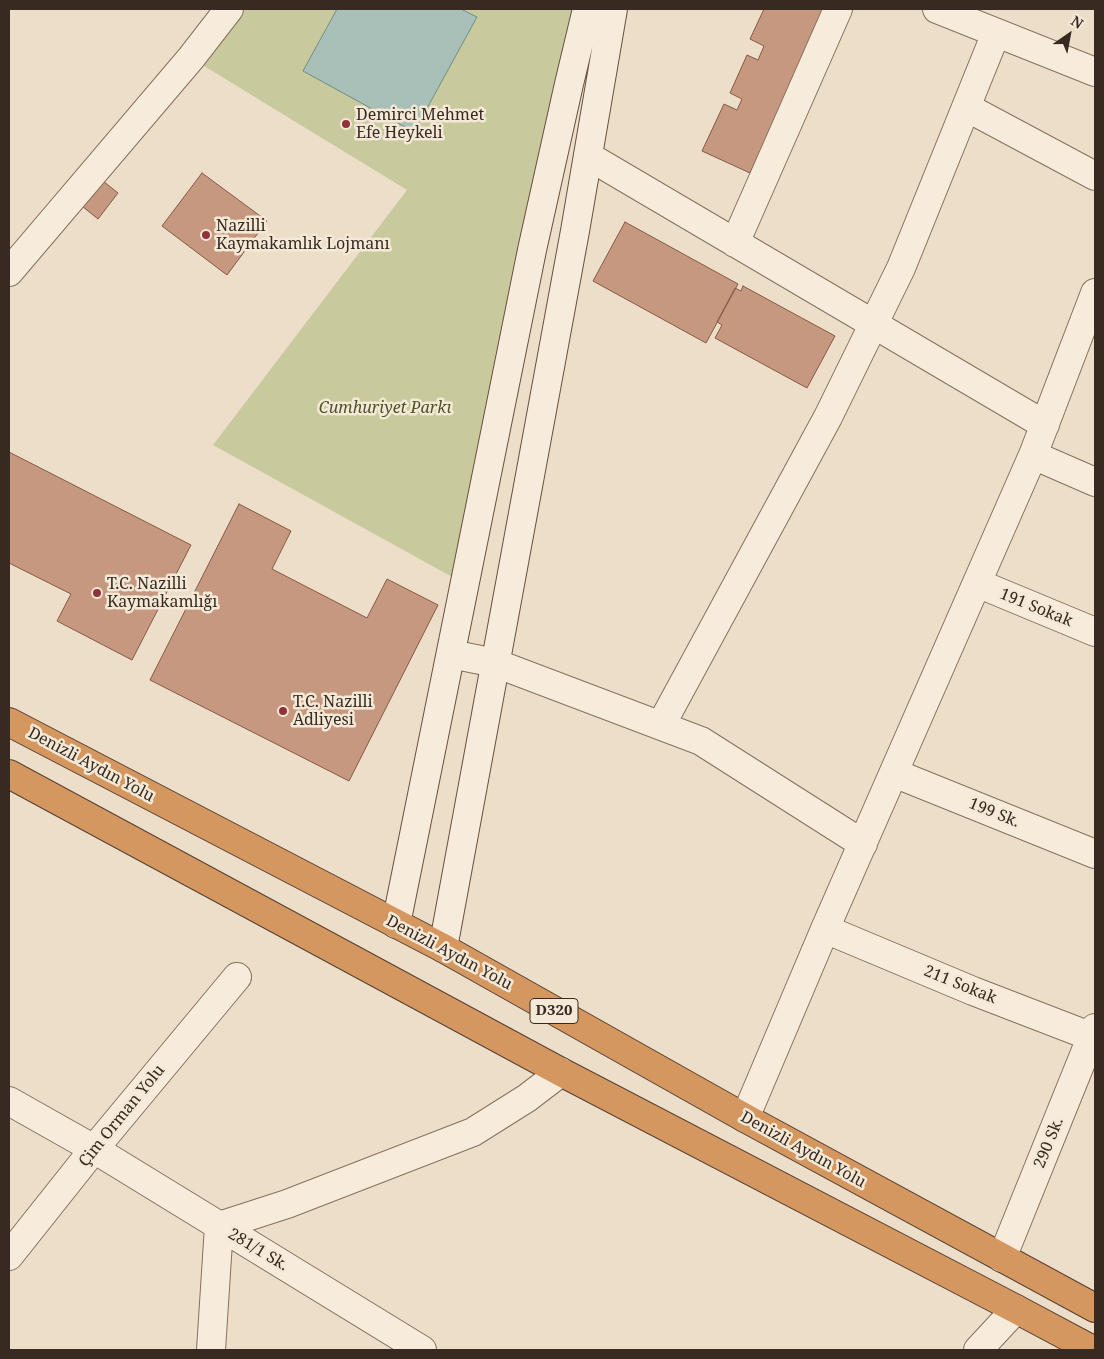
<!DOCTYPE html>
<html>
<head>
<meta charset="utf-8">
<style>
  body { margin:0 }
  #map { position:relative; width:1104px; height:1359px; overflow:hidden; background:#ecdec8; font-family:"Noto Serif",serif }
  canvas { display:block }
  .frame { position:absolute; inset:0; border:10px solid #382a21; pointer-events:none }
  .north { position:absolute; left:1044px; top:10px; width:50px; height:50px; -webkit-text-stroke:4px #f4e9d7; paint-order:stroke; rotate:33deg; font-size:14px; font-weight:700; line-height:20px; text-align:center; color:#382a21 }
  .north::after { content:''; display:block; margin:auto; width:18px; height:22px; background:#382a21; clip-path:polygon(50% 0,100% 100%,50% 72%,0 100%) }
</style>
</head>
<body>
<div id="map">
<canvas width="1104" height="1359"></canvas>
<div class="frame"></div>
<div class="north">N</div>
</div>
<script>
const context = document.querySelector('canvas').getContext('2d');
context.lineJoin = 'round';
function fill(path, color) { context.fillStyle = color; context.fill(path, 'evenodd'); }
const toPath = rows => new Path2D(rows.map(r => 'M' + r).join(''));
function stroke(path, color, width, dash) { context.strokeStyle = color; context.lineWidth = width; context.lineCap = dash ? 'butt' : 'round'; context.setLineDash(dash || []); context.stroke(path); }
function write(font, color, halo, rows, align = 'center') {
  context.font = font + ' "Noto Serif",serif'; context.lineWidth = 5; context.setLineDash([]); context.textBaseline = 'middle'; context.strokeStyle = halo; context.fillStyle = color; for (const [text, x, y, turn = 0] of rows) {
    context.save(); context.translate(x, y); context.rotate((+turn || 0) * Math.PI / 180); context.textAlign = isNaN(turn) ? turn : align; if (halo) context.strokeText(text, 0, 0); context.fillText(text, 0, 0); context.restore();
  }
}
fill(toPath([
  [229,9,583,9,465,584,213,445,407,190,191,58]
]), '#c8c99c');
const water = toPath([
  [337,9,461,9,477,17,414,132,303,71,337,9]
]);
fill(water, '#a8c0b7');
stroke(water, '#6f8e84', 1);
const building = toPath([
  [764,9,826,9,750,173,702,151,724,104,737,110,742,99,730,93,747,55,758,60,764,46,750,39,764,9],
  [93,173,118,193,98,219,72,198,93,173],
  [202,173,267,221,227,275,162,226,202,173],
  [625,222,738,284,706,343,593,281,625,222],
  [743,286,835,336,807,388,715,338,722,325,717,322,735,288,741,291,743,286],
  [9,452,191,545,132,660,57,621,71,594,9,563,9,452],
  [239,504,291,531,272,569,367,618,387,579,438,605,349,781,150,680,239,504]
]);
fill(building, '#c79880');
stroke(building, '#845945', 1);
const street = toPath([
  [937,9,1095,72],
  [966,107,1095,176],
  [588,156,1045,425],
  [735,243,838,9],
  [9,272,191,58,229,9],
  [1033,455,1095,482],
  [977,583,1095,632],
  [451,654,495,663,701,741,863,844],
  [661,725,828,417,901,268,996,33],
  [894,773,1095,854],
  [825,929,973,991,1095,1038],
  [9,1101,94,1149,422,1350],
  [745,1118,825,929,1033,455,1095,293],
  [9,1256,94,1149,237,977],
  [1002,1258,1095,1028],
  [211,1350,219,1226,287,1204,473,1132,527,1098,561,1072],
  [978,1350,1016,1309]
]);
const secondary = toPath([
  [396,924,532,250,569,84,587,9],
  [443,948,575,231,613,9]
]);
const highway = toPath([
  [9,722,443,948,745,1118,1095,1308],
  [9,774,561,1072,1016,1309,1093,1350]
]);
stroke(street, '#86705e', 30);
stroke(secondary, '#685141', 30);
stroke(highway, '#553f32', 30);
stroke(street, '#f7ecdb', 28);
stroke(secondary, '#f7ecdb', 28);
stroke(highway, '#d4975f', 28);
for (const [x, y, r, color] of [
  [346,124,5,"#91323b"],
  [206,235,5,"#91323b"],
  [97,593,5,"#91323b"],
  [283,711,5,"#91323b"]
]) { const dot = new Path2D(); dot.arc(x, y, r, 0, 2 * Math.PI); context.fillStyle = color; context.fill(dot); stroke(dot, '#f4e9d7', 2); }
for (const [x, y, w] of [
  [554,1011,48]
]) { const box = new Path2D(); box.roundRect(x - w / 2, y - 12.5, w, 25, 4); context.fillStyle = '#f4e9d7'; context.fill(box); stroke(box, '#382a21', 1); }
write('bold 15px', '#382a21', null, [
  ["D320",554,1011]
]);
write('16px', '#382a21', '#f4e9d7', [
  ["Demirci Mehmet",356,115],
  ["Efe Heykeli",356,133],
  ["Nazilli",216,226],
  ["Kaymakamlık Lojmanı",216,244],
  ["T.C. Nazilli",107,584],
  ["Kaymakamlığı",107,602],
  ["T.C. Nazilli",293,702],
  ["Adliyesi",293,720]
], 'left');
write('italic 16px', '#4c5329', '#f4e9d7', [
  ["Cumhuriyet Parkı",385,408]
]);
write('16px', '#382a21', '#f4e9d7', [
  ["191 Sokak",1036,608,22],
  ["Denizli Aydın Yolu",91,765,28],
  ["199 Sk.",994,813,22],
  ["Denizli Aydın Yolu",449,953,28],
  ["211 Sokak",960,985,22],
  ["Çim Orman Yolu",122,1116,-51],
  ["290 Sk.",1049,1143,-68],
  ["Denizli Aydın Yolu",803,1150,29],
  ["281/1 Sk.",258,1250,31]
]);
</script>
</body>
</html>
